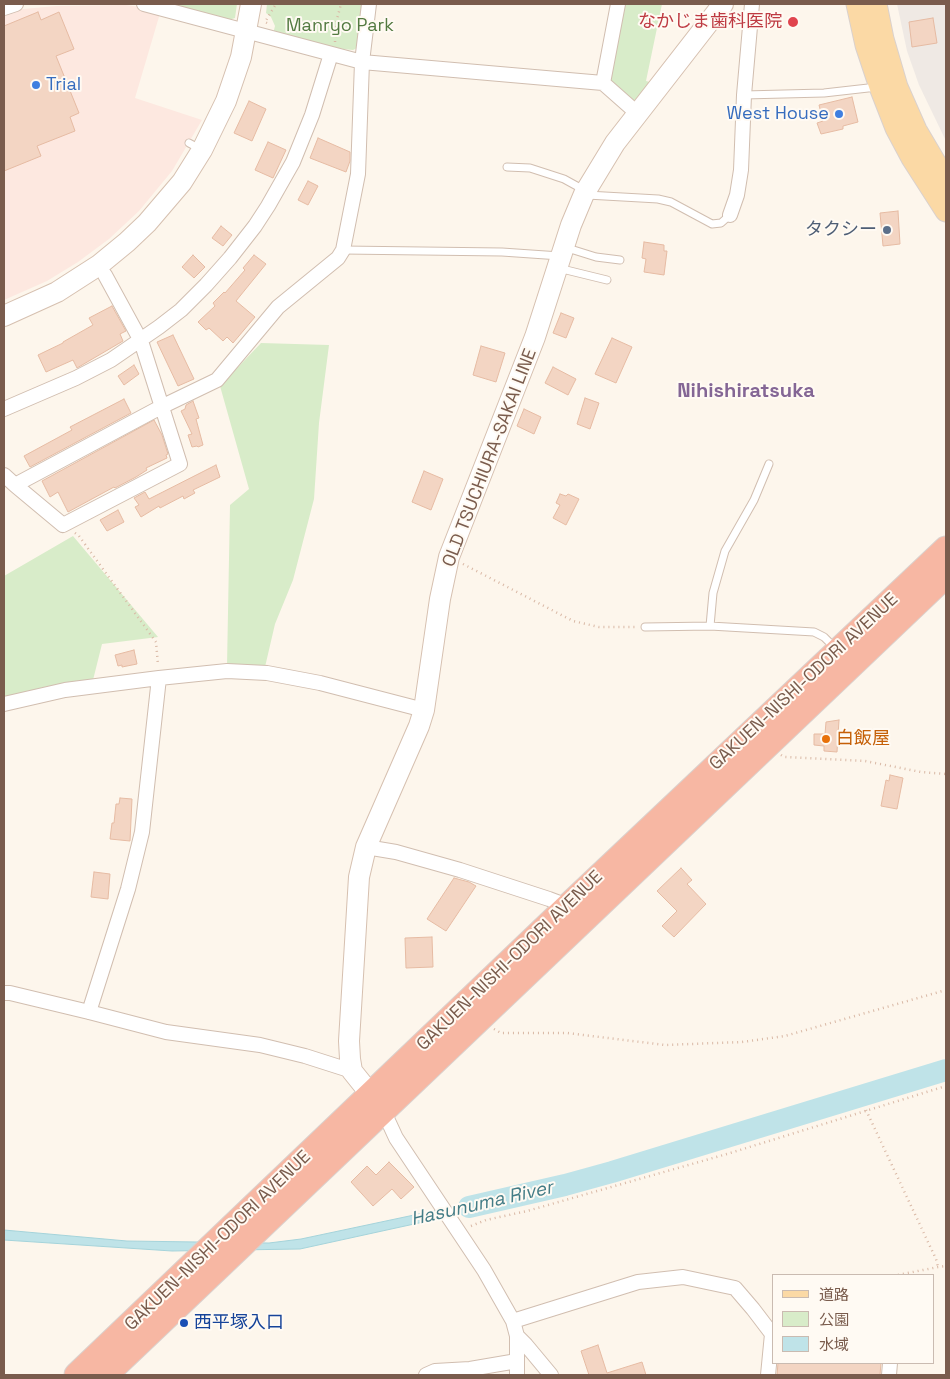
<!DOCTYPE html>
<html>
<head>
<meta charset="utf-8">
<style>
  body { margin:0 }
  #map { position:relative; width:950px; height:1379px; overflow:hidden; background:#fdf6ec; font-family:"Space Grotesk","Noto Sans JP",sans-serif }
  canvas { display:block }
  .frame { position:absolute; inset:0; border:5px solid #7a5c4d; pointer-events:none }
  .legend { position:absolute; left:772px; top:1274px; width:162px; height:90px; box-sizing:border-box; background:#fffaf3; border:1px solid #cabbb1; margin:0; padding:6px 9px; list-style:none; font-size:15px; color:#7a5c4d }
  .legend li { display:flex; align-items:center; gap:10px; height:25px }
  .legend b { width:25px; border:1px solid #cabbb1 }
</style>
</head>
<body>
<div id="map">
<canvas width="950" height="1379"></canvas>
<div class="frame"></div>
<ul class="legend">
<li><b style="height:6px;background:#fbd9a5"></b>道路</li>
<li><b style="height:14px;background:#d8ecc9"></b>公園</li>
<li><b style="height:14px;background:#bfe3e8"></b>水域</li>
</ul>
</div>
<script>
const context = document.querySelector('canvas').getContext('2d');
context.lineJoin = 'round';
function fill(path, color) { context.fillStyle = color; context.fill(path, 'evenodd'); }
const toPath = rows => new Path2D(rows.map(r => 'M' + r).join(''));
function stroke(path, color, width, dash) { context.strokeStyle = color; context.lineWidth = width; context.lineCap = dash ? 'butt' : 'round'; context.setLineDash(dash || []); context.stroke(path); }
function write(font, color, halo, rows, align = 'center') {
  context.font = font + ' "Space Grotesk","Noto Sans JP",sans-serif'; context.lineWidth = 4; context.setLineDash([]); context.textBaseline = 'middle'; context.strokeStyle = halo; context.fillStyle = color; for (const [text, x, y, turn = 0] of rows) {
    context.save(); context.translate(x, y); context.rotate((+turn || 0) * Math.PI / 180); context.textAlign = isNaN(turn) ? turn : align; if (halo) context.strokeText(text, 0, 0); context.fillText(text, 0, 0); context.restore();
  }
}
fill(toPath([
  [126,5,161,10,135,98,202,120,172,171,139,211,109,239,78,262,47,281,4,300,4,16,23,9,56,6]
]), '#fde8e0');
fill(toPath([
  [897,4,946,4,946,141,919,85,907,51]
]), '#efe9e4');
fill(toPath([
  [167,4,237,4,235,18,229,20],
  [267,4,366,4,361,46,353,50,334,48,273,34,275,26,271,17,266,13],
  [622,4,662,4,646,81,654,83,633,104,609,80],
  [261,343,329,345,319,423,314,499,293,580,275,624,265,667,227,666,230,505,249,489,220,386],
  [73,536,158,637,102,644,93,680,44,687,4,698,4,576]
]), '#d8ecc9');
const water = toPath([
  [499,1197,501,1205,300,1249,172,1251,4,1240,4,1230,127,1241,269,1243,301,1239,499,1197]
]);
fill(water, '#bfe3e8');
stroke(water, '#a5d3da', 1);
stroke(toPath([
  [469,1207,565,1185,612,1172,946,1070]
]), '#bfe3e8', 22);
const building = toPath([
  [38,12,41,20,59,12,74,49,56,56,79,113,70,117,75,131,37,146,41,156,4,171,4,26,38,12],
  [933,18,937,43,912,47,909,22,933,18],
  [852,97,858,122,843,126,843,129,821,134,817,123,823,121,819,105,852,97],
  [249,101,266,109,252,141,234,133,249,101],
  [318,138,350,152,350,161,346,172,310,158,318,138],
  [268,142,286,150,273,178,255,170,268,142],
  [308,181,318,186,308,205,298,200,308,181],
  [898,211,900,244,883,246,880,213,898,211],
  [221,226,232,235,223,246,212,238,221,226],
  [644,242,664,245,664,251,667,251,664,275,644,272,646,259,642,258,644,242],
  [193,255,205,267,194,278,182,267,193,255],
  [254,255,266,264,236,301,255,317,233,343,227,337,223,341,209,328,206,330,198,322,215,306,213,303,224,292,225,293,245,270,243,268,254,255],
  [112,306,126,331,120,334,123,341,77,368,73,360,46,372,38,355,63,343,63,342,93,325,89,318,112,306],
  [561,313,574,318,566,338,553,333,561,313],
  [173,335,194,379,178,386,157,342,173,335],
  [612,338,632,347,616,383,595,374,612,338],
  [481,346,505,353,496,382,473,375,481,346],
  [134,365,139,374,124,385,118,376,134,365],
  [553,367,576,379,568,395,545,383,553,367],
  [585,398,599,403,590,429,577,424,585,398],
  [124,399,131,413,30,467,24,456,72,430,70,427,124,399],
  [193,401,199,418,196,419,203,445,198,447,197,446,192,447,188,435,192,434,181,411,185,409,186,405,193,401],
  [524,409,541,417,534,434,517,426,524,409],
  [154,420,162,435,168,454,166,455,167,458,146,468,147,470,136,477,115,488,114,487,68,512,58,492,50,497,42,481,154,420],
  [216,465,220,477,193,490,195,493,184,499,183,496,160,508,159,506,141,517,135,507,139,505,134,498,145,492,149,499,216,465],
  [424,471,443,479,431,510,412,502,424,471],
  [560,494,566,496,568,494,579,499,566,525,553,518,560,505,556,503,560,494],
  [118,510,124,522,107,531,100,520,118,510],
  [134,650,137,664,122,667,122,665,118,666,115,655,134,650],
  [839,720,837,752,824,751,824,746,814,745,814,734,825,734,826,722,839,720],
  [890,775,903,778,897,809,881,806,886,780,889,781,890,775],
  [120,798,132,799,130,841,110,839,112,823,114,823,116,804,119,804,120,798],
  [681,868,692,880,687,884,706,904,674,937,662,926,677,911,657,891,681,868],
  [94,872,110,874,108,899,91,897,94,872],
  [454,878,469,882,476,886,446,931,427,919,454,878],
  [432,937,433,967,406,968,405,938,432,937],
  [389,1162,414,1187,401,1199,392,1189,373,1206,351,1182,367,1166,376,1175,389,1162],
  [598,1345,607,1373,642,1362,646,1375,589,1375,581,1351,598,1345],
  [778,1363,881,1363,880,1375,777,1375,778,1363]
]);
fill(building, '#f3d5c3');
stroke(building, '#e6bba3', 1);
const lane = toPath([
  [744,95,824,93,877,87],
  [189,143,202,150],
  [507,167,530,168,564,179,584,190],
  [587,195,658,199,671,202,712,224,721,223,730,215],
  [564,247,596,257,620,260],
  [343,250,502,252,560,256],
  [558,268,607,280],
  [710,626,713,593,725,551,754,500,769,464],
  [645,627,710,626,814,632,824,637,835,648]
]);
const street = toPath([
  [144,4,362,62,603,83,637,113],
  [4,8,16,4],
  [603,83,618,4],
  [730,215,737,195,741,170,744,95,752,4],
  [4,409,76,378,111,360,159,327,181,310,206,285,230,258,255,226,268,206,293,162,312,115,331,54],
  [4,475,15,485,161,407,217,380,278,307,338,258,343,250,358,174,362,62,369,4],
  [15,485,63,525,180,464,141,341,105,275],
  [4,704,65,690,159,678,227,671,267,673,320,683,424,710],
  [366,847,396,852,460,870,549,899,557,902,565,909],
  [4,993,10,993,89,1012,166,1032,260,1045,305,1056,352,1071],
  [89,1012,128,889,142,832,159,678],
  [384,1112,396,1138,484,1270,513,1321,517,1336,517,1375],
  [513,1321,638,1282,683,1277,735,1288,753,1309,772,1334,768,1375],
  [517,1336,526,1345,551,1375],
  [426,1375,435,1371,470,1369,517,1361],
  [889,1375,890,1363]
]);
const secondary = toPath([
  [4,316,57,292,99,265,127,242,147,223,182,182,202,150,226,101,241,57,251,4],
  [380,1106,352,1071,350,1059,349,1041,359,877,366,847,419,726,424,710,440,599,449,557,535,337,571,225,584,194,615,143,723,4]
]);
const primary = toPath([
  [857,4,866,45,880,87,896,128,912,158,946,211],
  [876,4,883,39,897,87,916,130,946,181]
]);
const highway = toPath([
  [77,1375,565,909,946,549],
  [105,1375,946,575]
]);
stroke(lane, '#d1beb0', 9);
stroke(street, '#d1beb0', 16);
stroke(secondary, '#d6c0b0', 22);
stroke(primary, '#dad1cd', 23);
stroke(highway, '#dad1cd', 27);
stroke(toPath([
  [267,23,265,22,276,4],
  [335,42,337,19,341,4],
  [75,533,79,536,156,642,158,665],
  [463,564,573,621,599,627,636,627],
  [781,755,784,757,865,761,921,772,946,774],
  [494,1029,501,1033,567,1033,665,1045,742,1042,785,1036,946,990],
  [866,1110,936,1259,938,1267],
  [471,1226,486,1220,527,1211,727,1154,946,1086],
  [898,1275,938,1267,946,1266]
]), '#d9b8a5', 2.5, [1, 4]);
stroke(lane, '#fff', 7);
stroke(street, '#fff', 14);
stroke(secondary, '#fff', 20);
stroke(primary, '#fbd9a5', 21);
stroke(highway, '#f7b7a3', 25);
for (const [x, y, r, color] of [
  [793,22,6,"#e0444e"],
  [36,85,5,"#3f7fe0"],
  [839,114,5,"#3f7fe0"],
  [887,230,5,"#5c6f8a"],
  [826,739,5,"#e8710a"],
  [184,1323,5,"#1a4fb4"]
]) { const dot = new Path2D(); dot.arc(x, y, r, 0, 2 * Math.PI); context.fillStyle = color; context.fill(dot); stroke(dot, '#fffaf3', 2); }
write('18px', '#be3a42', '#fffaf3', [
  ["なかじま歯科医院",782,22]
], 'right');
write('18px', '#537a41', '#fffaf3', [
  ["Manryo Park",340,26]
]);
write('18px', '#366cbe', '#fffaf3', [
  ["Trial",46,85],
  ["West House",829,114,"right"]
], 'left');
write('18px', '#4e5e75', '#fffaf3', [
  ["タクシー",877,230]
], 'right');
write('18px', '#7a5c4d', '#fffaf3', [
  ["OLD TSUCHIURA-SAKAI LINE",490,458,-69],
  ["GAKUEN-NISHI-ODORI AVENUE",804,682,-43],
  ["GAKUEN-NISHI-ODORI AVENUE",510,961,-44],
  ["GAKUEN-NISHI-ODORI AVENUE",218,1241,-44]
]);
write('18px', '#c56008', '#fffaf3', [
  ["白飯屋",836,739]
], 'left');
write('18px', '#164399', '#fffaf3', [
  ["西平塚入口",194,1323]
], 'left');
write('italic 19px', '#437c86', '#fffaf3', [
  ["Hasunuma River",482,1204,-13]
]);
write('bold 20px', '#846695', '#fffaf3', [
  ["Nihishiratsuka",746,392]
]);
</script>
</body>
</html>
